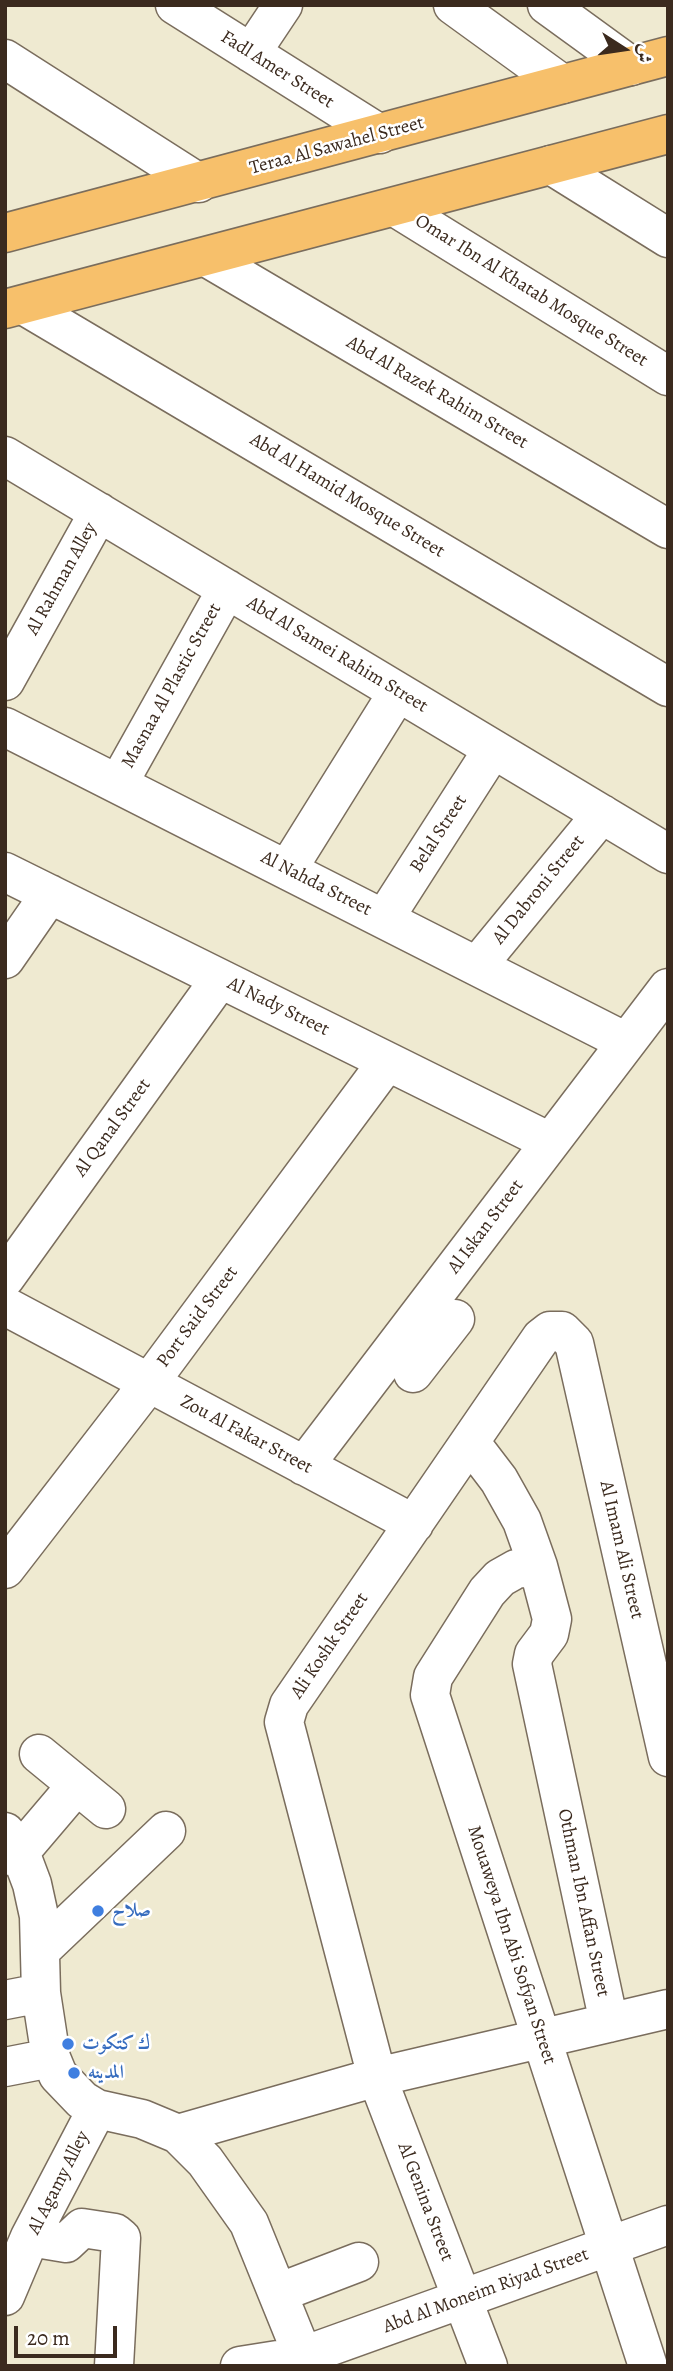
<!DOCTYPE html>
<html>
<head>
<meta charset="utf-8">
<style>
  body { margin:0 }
  #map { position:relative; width:673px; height:2371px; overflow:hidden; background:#efead1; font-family:Alegreya,Amiri,serif }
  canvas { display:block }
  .frame { position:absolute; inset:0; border:7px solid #3b2a1e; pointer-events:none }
  .north { position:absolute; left:589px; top:14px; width:70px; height:70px; -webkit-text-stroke:5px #fff; paint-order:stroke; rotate:102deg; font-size:19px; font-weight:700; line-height:28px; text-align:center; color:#3b2a1e }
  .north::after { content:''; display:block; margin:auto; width:24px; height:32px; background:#3b2a1e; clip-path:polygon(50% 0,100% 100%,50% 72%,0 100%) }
  .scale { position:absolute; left:14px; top:2326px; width:103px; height:32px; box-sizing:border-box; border:4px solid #3b2a1e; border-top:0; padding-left:9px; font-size:21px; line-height:24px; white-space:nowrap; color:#3b2a1e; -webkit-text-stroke:5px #fff; paint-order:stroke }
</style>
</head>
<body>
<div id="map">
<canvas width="673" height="2371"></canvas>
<div class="frame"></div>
<div class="north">ش</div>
<div class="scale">20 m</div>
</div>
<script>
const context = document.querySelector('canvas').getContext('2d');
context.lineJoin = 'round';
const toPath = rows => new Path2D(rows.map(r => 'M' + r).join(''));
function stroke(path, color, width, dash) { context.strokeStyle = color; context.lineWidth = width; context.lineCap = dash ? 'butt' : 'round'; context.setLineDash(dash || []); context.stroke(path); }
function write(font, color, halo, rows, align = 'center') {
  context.font = font + ' Alegreya,Amiri,serif'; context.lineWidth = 5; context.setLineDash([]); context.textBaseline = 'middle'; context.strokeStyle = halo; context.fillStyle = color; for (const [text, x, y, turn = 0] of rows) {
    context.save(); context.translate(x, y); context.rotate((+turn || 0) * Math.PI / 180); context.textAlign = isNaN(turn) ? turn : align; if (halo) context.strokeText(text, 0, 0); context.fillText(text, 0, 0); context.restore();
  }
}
const minor = toPath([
  [175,5,380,134],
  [453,5,562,84],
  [547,5,631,66],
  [251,53,283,5],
  [5,59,199,183],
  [551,165,668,238],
  [395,207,668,376],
  [206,257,668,529],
  [25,306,668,687],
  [5,456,668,854],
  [5,681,99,512],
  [5,727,626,1042],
  [118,784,227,589],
  [287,870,398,692],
  [5,872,550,1142],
  [384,919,493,749],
  [5,959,50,894],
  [477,966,602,814],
  [5,1278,220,979],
  [5,1306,414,1524],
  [413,1373,455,1319],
  [470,1442,499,1480,522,1521,538,1566,552,1619,549,1634,534,1654,532,1664,609,2023],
  [304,1466,668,988],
  [538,1566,516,1569,500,1578,487,1592,433,1677,430,1695,648,2366],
  [5,1569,149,1383,387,1062],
  [39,1754,106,1809],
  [5,1832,20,1852,32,1884,39,1916,41,1993,51,2058,58,2075,82,2100,97,2109,142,2119,178,2134,205,2161,249,2223,307,2366],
  [5,1856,20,1852,77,1785],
  [41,1950,166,1831],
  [5,2000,41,1993],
  [5,2067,51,2058],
  [178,2134,377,2077,668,2009],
  [30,2237,66,2243,82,2228,115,2233,121,2238,114,2366],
  [278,2293,359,2262],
  [5,2296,30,2237,97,2109],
  [240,2366,303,2356,668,2225],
  [488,2366,377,2077,284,1722,289,1705,541,1338,550,1331,562,1331,574,1343,668,1757]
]);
const major = toPath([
  [5,233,668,56],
  [5,309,668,134]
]);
stroke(minor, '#7a6d5d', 41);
stroke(major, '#7a6d5d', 41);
stroke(minor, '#fff', 38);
stroke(major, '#f7c06b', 38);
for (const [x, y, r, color] of [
  [98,1911,7,"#3f7fe0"],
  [68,2044,7,"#3f7fe0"],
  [74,2073,7,"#3f7fe0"]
]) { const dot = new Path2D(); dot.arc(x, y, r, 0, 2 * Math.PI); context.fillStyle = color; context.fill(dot); stroke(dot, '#fff', 2.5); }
write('19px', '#3b2a1e', '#fff', [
  ["Fadl Amer Street",277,70,32],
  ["Teraa Al Sawahel Street",337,146,-15],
  ["Omar Ibn Al Khatab Mosque Street",531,291,32],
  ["Abd Al Razek Rahim Street",437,393,30],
  ["Abd Al Hamid Mosque Street",347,496,31],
  ["Al Rahman Alley",62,579,-61],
  ["Abd Al Samei Rahim Street",337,655,31],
  ["Masnaa Al Plastic Street",172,686,-61],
  ["Belal Street",439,834,-57],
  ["Al Nahda Street",316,884,27],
  ["Al Dabroni Street",539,890,-51],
  ["Al Nady Street",278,1007,26],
  ["Al Qanal Street",113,1128,-54],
  ["Al Iskan Street",486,1227,-53],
  ["Port Said Street",198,1317,-53],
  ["Zou Al Fakar Street",246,1435,28],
  ["Al Imam Ali Street",621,1550,77],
  ["Ali Koshk Street",330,1646,-56],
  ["Othman Ibn Affan Street",583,1903,78],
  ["Mouaweya Ibn Abi Sofyan Street",511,1945,72],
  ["Al Agamy Alley",59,2183,-63],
  ["Al Genina Street",425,2202,69],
  ["Abd Al Moneim Riyad Street",486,2291,-20]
]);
write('bold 19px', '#366cbe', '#fff', [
  ["صلاح",112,1911],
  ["ك كتكوت",82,2044],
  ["المدينه",88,2073]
], 'left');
</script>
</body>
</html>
